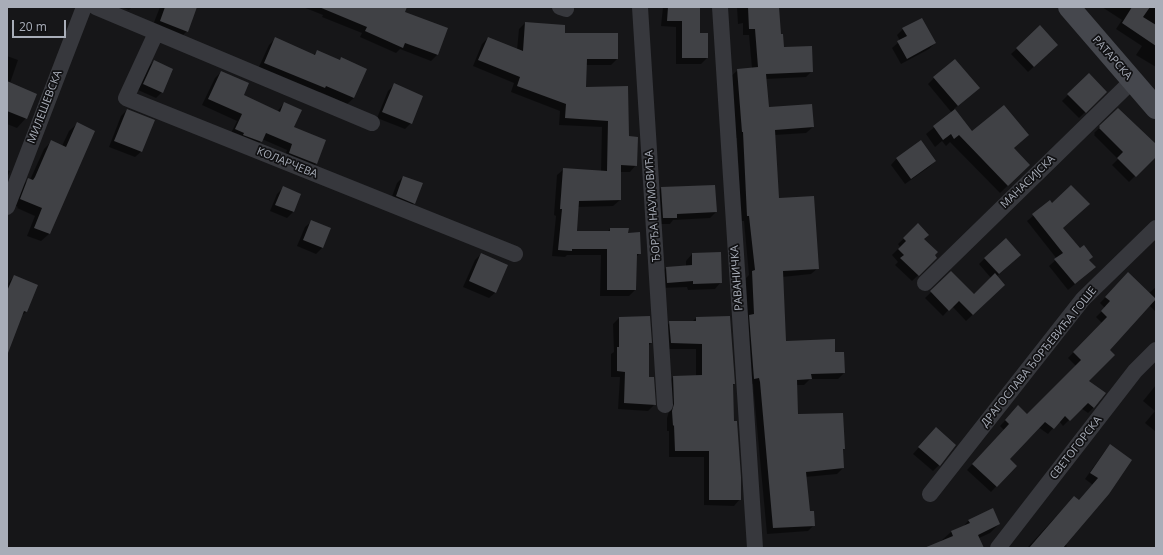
<!DOCTYPE html>
<html>
<head>
<meta charset="utf-8">
<style>
  body { margin:0 }
  #map { position:relative; width:1163px; height:555px; overflow:hidden; background:#161618; font-family:"Open Sans",sans-serif }
  canvas { display:block }
  .frame { position:absolute; inset:0; border:8px solid #a8adb8; pointer-events:none }
  .scale { position:absolute; left:12px; top:20px; width:54px; height:18px; box-sizing:border-box; border:2px solid #a8adb8; border-top:0; padding-left:5px; font-size:12px; line-height:14px; white-space:nowrap; color:#a8adb8; -webkit-text-stroke:3px #111113; paint-order:stroke }
</style>
</head>
<body>
<div id="map">
<canvas width="1163" height="555"></canvas>
<div class="frame"></div>
<div class="scale">20 m</div>
</div>
<script>
const context = document.querySelector('canvas').getContext('2d');
context.lineJoin = 'round';
function fill(path, color) { context.fillStyle = color; context.fill(path, 'evenodd'); }
const toPath = rows => new Path2D(rows.map(r => 'M' + r).join(''));
function stroke(path, color, width, dash) { context.strokeStyle = color; context.lineWidth = width; context.lineCap = dash ? 'butt' : 'round'; context.setLineDash(dash || []); context.stroke(path); }
function write(font, color, halo, rows, align = 'center') {
  context.font = font + ' "Open Sans",sans-serif'; context.lineWidth = 3.5; context.setLineDash([]); context.textBaseline = 'middle'; context.strokeStyle = halo; context.fillStyle = color; for (const [text, x, y, turn = 0] of rows) {
    context.save(); context.translate(x, y); context.rotate((+turn || 0) * Math.PI / 180); context.textAlign = isNaN(turn) ? turn : align; if (halo) context.strokeText(text, 0, 0); context.fillText(text, 0, 0); context.restore();
  }
}
fill(toPath([
  [121,7,132,7,129,10],
  [160,7,196,7,187,31,178,40,151,30],
  [303,7,406,7,403,13,446,29,437,55,431,61,400,49,396,53,360,37,362,33,322,17,323,15],
  [663,7,699,7,699,34,707,58,701,64,676,64,676,27,661,26],
  [737,7,778,7,780,35,783,48,812,71,806,77,766,79,768,108,813,127,806,133,775,135,778,200,818,268,811,274,782,277,785,342,834,354,844,373,838,379,810,379,804,385,796,385,797,415,844,449,842,450,843,468,837,474,805,477,809,512,814,525,808,531,767,534,753,384,748,384,746,278,749,275,744,221,741,221,737,138,736,138,731,76,738,70,752,68,749,35,743,35,743,23,738,24],
  [1102,7,1156,7,1156,67,1136,55,1142,46,1116,29,1122,20],
  [525,23,564,34,617,59,611,65,586,65,585,88,628,137,636,165,630,172,620,172,620,200,613,206,578,207,575,232,607,232,610,229,627,234,640,253,636,257,635,290,629,296,600,296,601,255,567,255,565,257,552,256,556,216,554,215,557,175,564,169,601,172,602,127,559,125,560,111,511,92,514,83,473,66,482,44,488,38,517,50,519,29],
  [1040,27,1051,51,1028,72,1011,54],
  [903,29,935,43,929,49,901,64,892,48,900,41,897,35],
  [275,39,313,55,317,52,339,61,341,58,354,98,347,104,320,92,318,94,258,69,269,45],
  [7,56,18,60,10,83,26,118,17,128,7,124],
  [154,61,162,92,156,98,138,90,148,68],
  [221,72,242,95,277,112,284,103,293,128,325,141,316,164,310,170,284,159,287,150,262,139,255,148,230,135,237,121,202,105,215,78],
  [1089,74,1106,92,1079,118,1062,101],
  [934,78,972,93,954,109,972,132,1028,135,1013,149,1029,165,1000,193,950,142,946,146,942,141,935,147,926,134,952,113,928,84],
  [394,85,411,123,405,129,377,118,388,91],
  [127,110,142,151,135,157,109,147,121,116],
  [1118,110,1156,146,1156,155,1129,182,1112,165,1118,159,1094,135,1095,134,1094,133],
  [77,124,94,131,49,234,41,241,27,236,35,216,17,208,18,207,14,205,21,187,29,179,30,180,44,149,52,141,62,146,69,131],
  [897,158,935,161,929,167,905,184,891,165],
  [7,170,10,171,7,178],
  [403,177,414,203,408,209,390,202,397,183],
  [283,188,300,194,293,212,287,218,270,211,277,194],
  [661,188,716,212,710,218,673,220,670,224,657,224,655,194],
  [1050,202,1062,228,1088,260,1088,273,1068,290,1049,266,1057,259,1027,221],
  [312,221,330,228,322,248,316,254,297,246,305,227],
  [918,225,923,239,936,258,912,281,895,265,898,262,892,255,900,247,898,244],
  [481,254,496,292,489,298,463,287,475,260],
  [692,254,721,282,715,289,688,290,687,287,661,288,660,274,666,268,686,267,686,261],
  [1020,255,996,277,1004,285,966,321,952,306,943,316,925,298,951,273,973,295,991,278,979,264,985,258],
  [14,276,26,312,21,316,7,351,7,285],
  [1123,279,1149,293,1156,287,1156,312,1149,305,1108,350,1088,381,1094,407,1088,413,1081,408,1063,426,1059,421,1048,434,1038,427,1008,459,1015,466,991,492,967,470,1004,430,1000,426,1018,407,1027,415,1076,366,1068,358,1102,323,1096,317,1105,308,1100,303],
  [649,317,651,343,648,346,648,378,653,378,654,405,648,411,618,409,620,377,611,377,611,354,614,352,613,324,619,318],
  [696,318,734,384,732,386,733,422,740,499,734,506,704,505,704,457,669,457,669,431,667,431,667,418,669,411,667,383,673,377,696,376,696,349,665,349,664,329,670,322,692,322],
  [1156,385,1156,430,1155,431,1145,423,1155,411,1143,401],
  [930,435,939,465,933,471,913,454],
  [1110,445,1131,460,1065,544,1067,546,1065,548,1027,548,1074,497,1079,501,1093,485,1085,479,1105,451],
  [969,520,999,524,990,533,979,538,979,548,933,548,951,532,962,528]
]), '#0007');
fill(toPath([
  [165,7,197,7,188,32,160,21],
  [319,7,407,7,405,12,448,28,438,55,405,43,403,48,365,31,367,27],
  [668,7,700,7,700,33,708,33,708,58,682,58,682,21,667,21],
  [748,7,779,7,781,34,783,34,784,47,812,46,813,72,766,74,769,107,812,104,814,127,775,130,779,198,814,196,819,269,783,271,786,341,835,339,835,352,844,352,845,373,811,374,812,379,797,380,798,414,843,413,845,449,843,449,844,468,806,472,810,511,814,511,815,526,773,528,760,382,759,378,754,379,749,315,754,314,752,271,755,270,749,216,747,216,743,132,742,132,737,69,758,67,755,29,749,29],
  [1132,7,1150,7,1143,17,1156,25,1156,46,1122,23],
  [922,18,936,43,907,59,897,41,907,36,902,28],
  [525,22,565,25,565,33,618,33,618,59,587,59,586,87,628,86,629,136,638,137,637,166,621,165,621,200,579,201,577,231,610,231,610,228,629,228,628,233,640,232,641,254,637,254,636,290,607,290,607,249,572,249,572,251,558,250,562,209,560,209,563,168,607,171,608,121,565,118,566,104,517,86,520,77,478,60,488,37,523,51],
  [1040,25,1058,45,1034,67,1016,48],
  [275,37,315,55,317,50,340,60,341,57,367,69,354,98,326,86,325,88,264,63],
  [955,59,980,88,958,106,933,77],
  [154,60,173,69,163,93,143,84],
  [221,71,249,83,244,95,280,112,284,102,302,110,294,127,326,140,317,164,289,153,292,144,266,133,262,142,243,135,244,133,235,129,242,114,208,99],
  [1089,73,1107,92,1086,113,1067,94],
  [7,81,37,94,27,119,7,111],
  [394,83,423,96,412,124,382,112],
  [1004,105,1029,135,1014,148,1030,165,1008,186,959,135,954,139,951,134,943,140,933,126,955,109,972,131],
  [1118,108,1156,144,1156,157,1136,177,1117,158,1123,152,1099,128,1100,127,1099,126],
  [127,109,155,120,142,152,114,141],
  [77,122,95,131,50,234,34,228,42,208,20,199,28,178,33,180,35,177,51,140,66,147],
  [921,140,936,161,911,179,896,158],
  [403,176,423,183,415,204,396,196],
  [715,185,717,212,677,214,677,218,663,218,661,187],
  [1071,185,1090,204,1063,228,1080,248,1084,245,1093,257,1089,260,1096,267,1075,284,1054,259,1063,253,1032,214,1050,200,1052,203],
  [283,186,301,194,294,212,275,205],
  [311,220,331,228,323,248,303,240],
  [918,223,929,235,924,239,938,252,935,255,937,258,919,276,900,258,904,255,898,249,906,241,903,238],
  [1006,238,1021,255,999,274,984,258],
  [721,252,722,283,693,284,693,281,667,283,666,267,692,265,692,253],
  [481,253,508,265,496,293,469,281],
  [951,271,974,294,995,273,1005,285,973,315,959,301,949,311,930,291],
  [1128,272,1156,299,1110,350,1115,355,1089,381,1106,393,1094,408,1088,403,1070,421,1065,416,1054,429,1045,422,1010,459,1017,466,997,487,972,464,1009,424,1005,420,1018,405,1027,414,1081,360,1073,352,1107,317,1101,311,1110,301,1105,297],
  [14,275,38,285,27,312,24,311,8,353,7,291],
  [650,316,652,343,649,343,649,377,654,377,656,405,624,403,625,372,617,371,617,347,619,347,619,317],
  [730,316,735,384,733,384,734,421,737,421,741,477,741,500,709,500,709,451,675,451,674,425,673,426,672,411,674,404,673,376,702,375,702,344,671,343,669,321,696,321,696,317],
  [936,427,956,445,940,466,918,447],
  [1110,444,1132,460,1109,494,1063,548,1029,548,1074,496,1079,500,1098,478,1090,473],
  [993,508,1000,524,978,535,984,548,924,548,953,536,951,531,970,523,968,520]
]), '#404145');
stroke(toPath([
  [96,7,372,123],
  [560,7,566,9],
  [640,7,665,405],
  [720,7,755,548],
  [156,33,126,98,515,254],
  [7,207,84,7],
  [925,283,1132,81],
  [930,494,1083,299,1156,228],
  [998,548,1135,371,1156,350]
]), '#37383d', 16);
stroke(toPath([
  [1069,7,1156,108]
]), '#45474d', 22);
write('11px', '#a8adb8', '#111113', [
  ["РАТАРСКА",1112,58,49],
  ["МИЛЕШЕВСКА",45,107,-69],
  ["КОЛАРЧЕВА",287,163,22],
  ["МАНАСИЈСКА",1028,182,-44],
  ["ЂОРЂА НАУМОВИЋА",653,206,-94],
  ["РАВАНИЧКА",737,278,-94],
  ["ДРАГОСЛАВА ЂОРЂЕВИЋА ГОШЕ",1039,357,-51],
  ["СВЕТОГОРСКА",1076,448,-52]
]);
</script>
</body>
</html>
